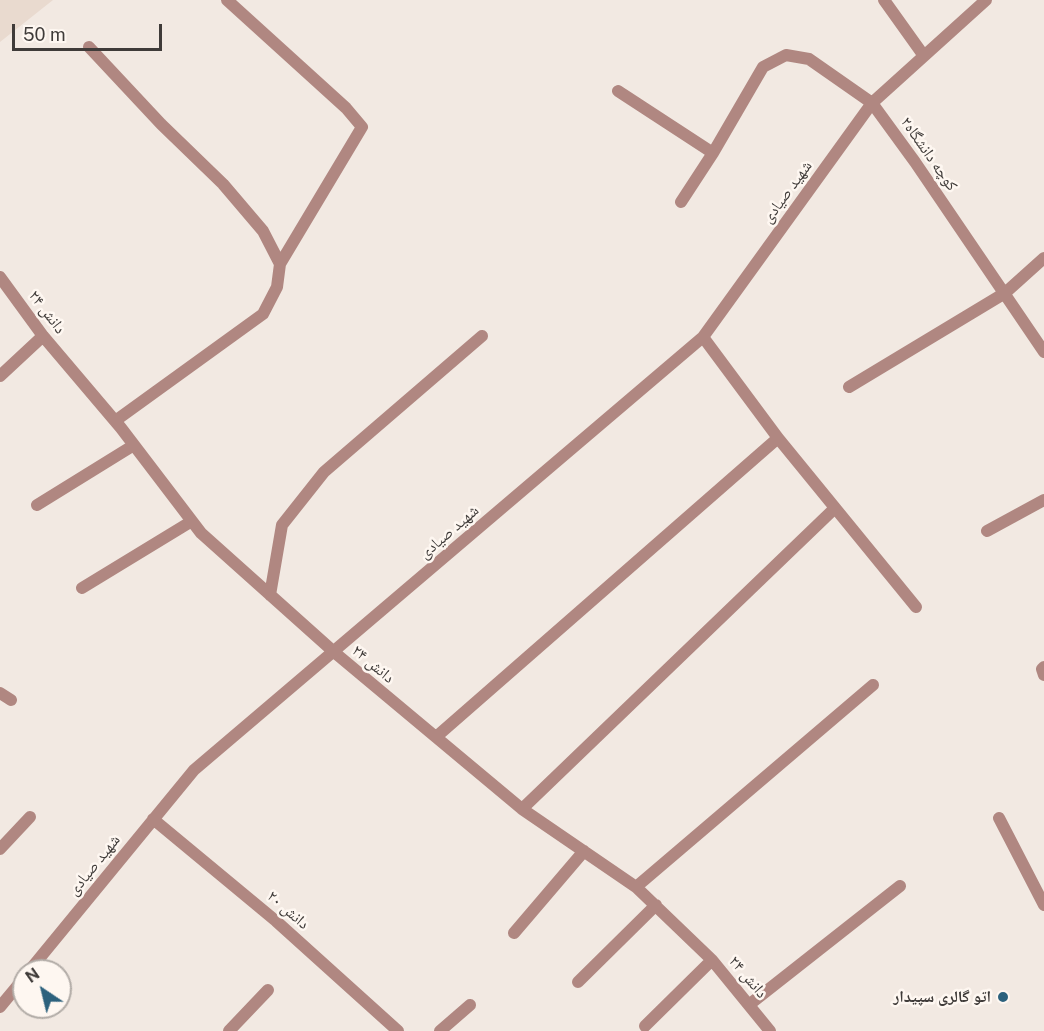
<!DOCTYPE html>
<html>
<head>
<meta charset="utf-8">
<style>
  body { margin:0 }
  #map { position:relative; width:1044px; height:1031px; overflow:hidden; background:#f2e9e2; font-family:"Public Sans",sans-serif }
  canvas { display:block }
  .north { position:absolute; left:12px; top:959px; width:60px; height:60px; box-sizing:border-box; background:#fef7f1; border:2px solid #b2aca7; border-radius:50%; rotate:325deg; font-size:16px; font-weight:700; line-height:24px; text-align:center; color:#3f3b39 }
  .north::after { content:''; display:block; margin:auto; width:21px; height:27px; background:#2c617d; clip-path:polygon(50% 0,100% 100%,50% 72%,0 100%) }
  .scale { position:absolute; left:12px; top:24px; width:150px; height:27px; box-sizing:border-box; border:3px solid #3f3b39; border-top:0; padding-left:8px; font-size:18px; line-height:21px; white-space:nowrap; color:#3f3b39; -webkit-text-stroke:4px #fef7f1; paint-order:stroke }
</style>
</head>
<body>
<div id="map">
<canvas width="1044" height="1031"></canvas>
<div class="north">N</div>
<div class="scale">50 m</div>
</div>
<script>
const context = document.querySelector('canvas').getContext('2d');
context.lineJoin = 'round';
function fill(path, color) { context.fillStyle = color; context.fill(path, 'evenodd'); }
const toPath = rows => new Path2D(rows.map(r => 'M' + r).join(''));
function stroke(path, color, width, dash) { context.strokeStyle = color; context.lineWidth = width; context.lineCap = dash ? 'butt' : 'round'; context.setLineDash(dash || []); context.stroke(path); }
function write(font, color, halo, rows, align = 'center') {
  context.font = font + ' "Public Sans","Noto Naskh Arabic",sans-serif'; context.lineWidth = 5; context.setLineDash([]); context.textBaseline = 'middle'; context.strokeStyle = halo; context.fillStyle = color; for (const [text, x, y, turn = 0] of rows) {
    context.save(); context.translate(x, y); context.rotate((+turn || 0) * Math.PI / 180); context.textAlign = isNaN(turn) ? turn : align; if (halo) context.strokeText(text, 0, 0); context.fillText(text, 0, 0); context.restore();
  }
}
fill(toPath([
  [0,0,53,0,0,42]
]), '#e9dacf');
stroke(toPath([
  [227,0,346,108,362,127,280,264],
  [884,0,924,56],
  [986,0,872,103,915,162,1044,352],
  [89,47,161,124,223,184,263,231,280,264,277,287,263,314,115,421],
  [618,91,713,153],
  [0,277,43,336,121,428,201,533,334,652,522,809,636,887,712,960,770,1031],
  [703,337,778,438,916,607],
  [0,376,43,336],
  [849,387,1005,293,1044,258],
  [37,505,134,445],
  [987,531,1044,500],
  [82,588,192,521],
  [270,595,282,525,324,472,482,336],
  [1044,667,1042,669,1044,675],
  [0,693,11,700],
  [436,737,778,438],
  [522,809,834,509],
  [999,818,1044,905],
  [153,819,276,921,398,1031],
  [0,849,30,817],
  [636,887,873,685],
  [514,933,584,851],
  [29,971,194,770,703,337,872,103,809,59,786,55,763,67,713,153,681,202],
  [578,982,656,905],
  [750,1004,900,886],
  [0,1007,24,978],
  [645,1026,712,960],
  [229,1031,268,990],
  [440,1031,470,1005]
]), '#b08781', 12);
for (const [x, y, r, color] of [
  [1003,997,6,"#2c617d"]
]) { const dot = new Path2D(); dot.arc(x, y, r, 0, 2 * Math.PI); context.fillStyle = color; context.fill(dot); stroke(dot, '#fef7f1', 2); }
write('16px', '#3f3b39', '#fef7f1', [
  ["کوچه دانشگاه۲",929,154,55],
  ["شهید صیادی",787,192,-54],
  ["دانش ۲۴",47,312,53],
  ["شهید صیادی",449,532,-41],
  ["دانش ۲۴",373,664,40],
  ["شهید صیادی",94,865,-51],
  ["دانش ۲۰",288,910,41],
  ["دانش ۲۴",748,977,50]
]);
write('bold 16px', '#3f3b39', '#fef7f1', [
  ["اتو گالری سپیدار",991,997]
], 'right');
</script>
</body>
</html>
